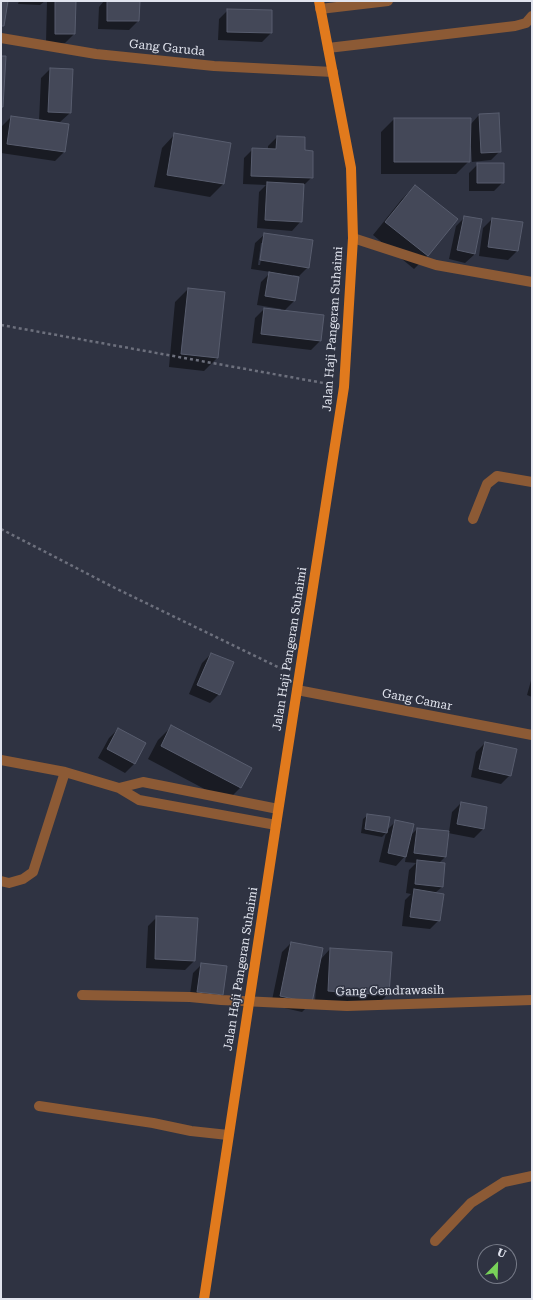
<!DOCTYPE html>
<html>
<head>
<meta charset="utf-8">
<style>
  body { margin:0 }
  #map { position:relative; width:533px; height:1300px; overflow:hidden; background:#2f3342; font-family:"Roboto Serif",serif }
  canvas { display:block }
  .frame { position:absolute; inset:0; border:2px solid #e1e4ee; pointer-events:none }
  .north { position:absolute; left:477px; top:1244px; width:40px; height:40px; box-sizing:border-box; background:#2f3342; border:1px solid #767a87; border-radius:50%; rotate:23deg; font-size:11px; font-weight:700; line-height:16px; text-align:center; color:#e1e4ee }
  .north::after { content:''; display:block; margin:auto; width:14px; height:18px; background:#78d259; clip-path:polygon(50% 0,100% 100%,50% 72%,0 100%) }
</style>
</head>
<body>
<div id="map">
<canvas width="533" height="1300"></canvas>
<div class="frame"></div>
<div class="north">U</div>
</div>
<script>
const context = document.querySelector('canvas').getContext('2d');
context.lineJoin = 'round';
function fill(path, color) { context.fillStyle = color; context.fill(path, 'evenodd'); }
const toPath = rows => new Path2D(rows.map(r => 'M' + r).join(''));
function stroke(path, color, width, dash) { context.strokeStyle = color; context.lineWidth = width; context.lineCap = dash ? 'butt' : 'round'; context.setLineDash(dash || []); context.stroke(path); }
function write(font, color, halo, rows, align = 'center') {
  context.font = font + ' "Roboto Serif",serif'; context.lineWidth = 3; context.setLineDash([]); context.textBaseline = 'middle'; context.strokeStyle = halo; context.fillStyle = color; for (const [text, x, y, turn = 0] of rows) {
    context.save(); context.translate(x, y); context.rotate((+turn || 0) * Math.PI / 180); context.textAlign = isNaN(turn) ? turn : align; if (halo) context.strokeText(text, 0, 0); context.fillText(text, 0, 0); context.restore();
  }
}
fill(toPath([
  [19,1,45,1,40,5,18,4],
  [47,1,75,1,74,34,65,43,46,43],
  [104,1,139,1,138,21,129,30,98,29,99,7],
  [228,10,271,33,262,42,218,40,219,19],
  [50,69,70,113,60,122,51,121,51,123,68,125,64,152,55,161,1,153,2,126,11,117,39,121,41,78],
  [479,115,498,115,500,151,491,160,472,162,471,147,469,147,469,161,456,174,381,174,381,132,394,119,470,125],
  [175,134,230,144,223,184,210,197,154,187,162,148],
  [277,137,304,151,312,177,303,186,301,221,292,231,257,228,259,192,266,185,243,184,244,158,253,149,268,150,268,146],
  [478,164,503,182,494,191,469,191,469,173],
  [415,186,456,219,427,256,414,269,373,235,402,199],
  [465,217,475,254,465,263,449,259,456,226],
  [492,219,517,251,508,260,479,256,483,228],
  [265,234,308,267,299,276,293,275,294,301,284,311,323,316,320,341,311,350,252,343,255,318,264,309,280,311,281,309,257,305,261,282,271,272,251,269,255,243],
  [261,243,264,243,260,265,258,265],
  [188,289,217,358,204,371,169,367,175,302],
  [211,654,219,694,210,703,189,694,202,663],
  [532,677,532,697,527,695],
  [171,727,240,788,227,801,148,759,158,740],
  [118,729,145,744,134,764,125,773,98,758,109,738],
  [485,743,510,775,501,784,471,777,476,752],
  [461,803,483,829,474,838,448,833,445,857,438,864,442,887,435,893,439,920,430,929,402,926,405,900,411,894,406,893,409,870,416,863,405,862,406,855,396,866,379,862,386,833,382,837,361,833,363,819,368,815,387,830,396,821,410,836,417,829,449,832,452,812],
  [157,917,194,961,185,970,146,968,148,926],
  [291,943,320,960,330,949,388,994,375,1007,315,1003,316,985,315,985,311,1003,302,1012,271,1005,282,952],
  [202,964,225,967,222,995,213,1004,189,1001,193,973]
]), '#0007');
const building = toPath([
  [1,1,8,1,4,26,1,26,1,1],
  [55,1,76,1,75,34,55,34,55,1],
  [107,1,140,1,139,21,107,21,107,1],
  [227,9,272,10,272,33,227,32,227,9],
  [1,56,6,56,3,107,1,107,1,56],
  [50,68,73,69,71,113,48,112,50,68],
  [499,113,501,152,481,153,479,114,499,113],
  [11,116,69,124,65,152,7,144,11,116],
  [394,118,471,118,470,162,394,162,394,118],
  [174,133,231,143,224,184,167,175,174,133],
  [277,136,305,137,305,150,313,151,313,178,251,176,252,148,276,149,277,136],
  [477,163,504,163,504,183,477,183,477,163],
  [267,182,304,184,302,222,265,220,267,182],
  [415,185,458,219,428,256,385,222,415,185],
  [464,216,482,219,475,254,457,250,464,216],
  [492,218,523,222,518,251,488,247,492,218],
  [264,233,313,240,309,268,260,260,264,233],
  [269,272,299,277,295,301,265,296,269,272],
  [188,288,225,292,218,358,181,354,188,288],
  [264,308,324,315,321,341,261,334,264,308],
  [211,653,234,662,220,695,197,685,211,653],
  [171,725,252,768,241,788,161,746,171,725],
  [118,728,146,743,135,764,107,749,118,728],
  [485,742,517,749,511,776,479,769,485,742],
  [461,802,487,807,484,829,457,824,461,802],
  [367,814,390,817,387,833,365,829,367,814],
  [395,820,414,824,406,857,388,853,395,820],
  [417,828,449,831,446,857,414,853,417,828],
  [417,860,445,863,443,887,415,884,417,860],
  [414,889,444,894,440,921,410,917,414,889],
  [156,916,198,918,195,961,155,959,156,916],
  [291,942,323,948,312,1003,280,996,291,942],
  [330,948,392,952,389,995,328,991,330,948],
  [201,963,227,966,223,995,197,992,201,963]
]);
fill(building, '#444858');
stroke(building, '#585d6e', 1);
stroke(toPath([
  [1,325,329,384],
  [1,529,115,588,284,670]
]), '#6d707d', 2.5, [3, 3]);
stroke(toPath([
  [320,9,388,1],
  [1,38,96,54,214,66,333,72],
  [328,48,515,26,526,23,532,16],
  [353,238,436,265,532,282],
  [473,519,487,484,497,476,532,482],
  [297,690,532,735],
  [1,760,65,772,119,788,139,800,276,825],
  [119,788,143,782,278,809],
  [1,881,9,883,23,879,33,872,65,772],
  [82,995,190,997,221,1000,347,1006,532,1000],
  [39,1106,153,1123,191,1131,228,1135],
  [435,1241,471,1203,504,1182,532,1176]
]), '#8c5a35', 10);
stroke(toPath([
  [204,1299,276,825,344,387,353,238,351,168,319,1]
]), '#e17a1d', 10);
write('12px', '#e1e4ee', '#2f3342', [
  ["Gang Garuda",167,48,6],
  ["Jalan Haji Pangeran Suhaimi",333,329,-86],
  ["Jalan Haji Pangeran Suhaimi",290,649,-81],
  ["Gang Camar",417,700,11],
  ["Jalan Haji Pangeran Suhaimi",241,969,-81],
  ["Gang Cendrawasih",390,991,-1]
]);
</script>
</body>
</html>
